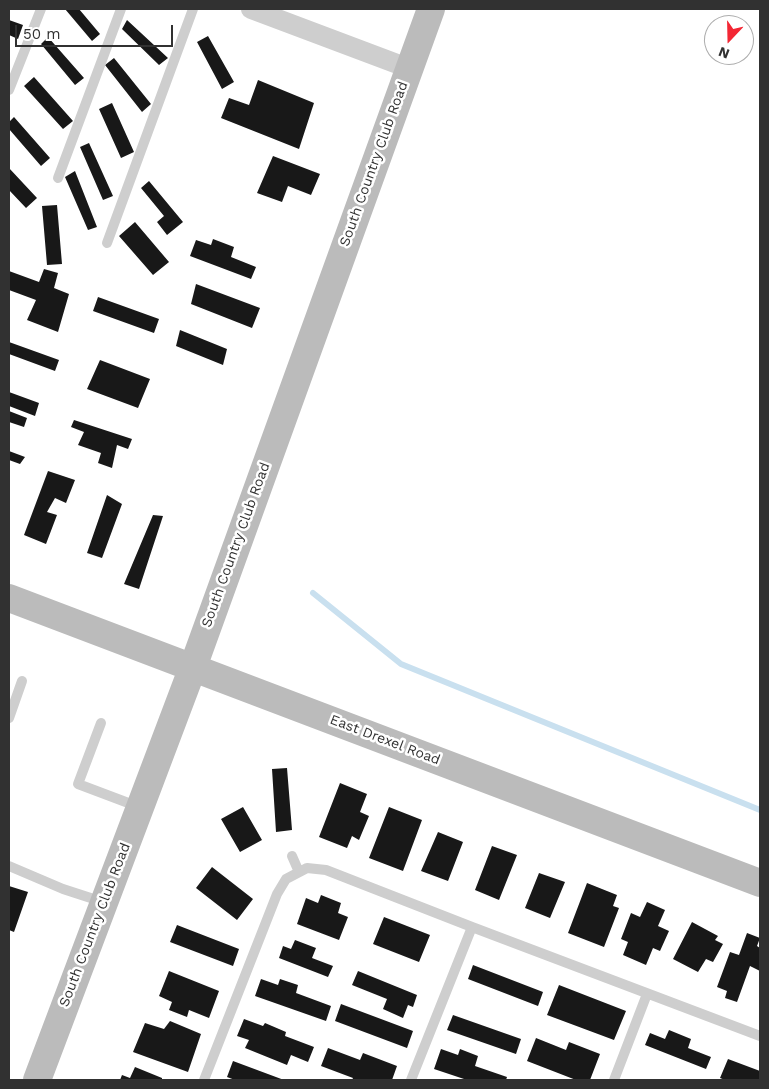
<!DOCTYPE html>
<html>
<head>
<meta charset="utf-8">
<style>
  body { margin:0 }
  #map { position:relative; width:769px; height:1089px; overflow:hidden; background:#fff; font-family:"Work Sans",sans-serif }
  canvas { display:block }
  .frame { position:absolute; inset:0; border:10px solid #313131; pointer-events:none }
  .north { position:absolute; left:704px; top:15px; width:50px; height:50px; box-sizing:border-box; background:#fff; border:1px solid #adadad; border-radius:50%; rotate:201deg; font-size:14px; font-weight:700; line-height:20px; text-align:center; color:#313131 }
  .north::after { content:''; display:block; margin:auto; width:18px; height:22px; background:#f32734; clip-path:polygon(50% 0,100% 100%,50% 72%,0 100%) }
  .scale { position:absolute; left:15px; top:25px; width:158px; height:22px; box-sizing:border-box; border:2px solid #313131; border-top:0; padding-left:6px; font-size:15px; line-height:18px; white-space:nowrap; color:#313131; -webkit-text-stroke:4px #fff; paint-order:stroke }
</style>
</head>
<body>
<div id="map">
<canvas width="769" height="1089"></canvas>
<div class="frame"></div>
<div class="north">N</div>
<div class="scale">50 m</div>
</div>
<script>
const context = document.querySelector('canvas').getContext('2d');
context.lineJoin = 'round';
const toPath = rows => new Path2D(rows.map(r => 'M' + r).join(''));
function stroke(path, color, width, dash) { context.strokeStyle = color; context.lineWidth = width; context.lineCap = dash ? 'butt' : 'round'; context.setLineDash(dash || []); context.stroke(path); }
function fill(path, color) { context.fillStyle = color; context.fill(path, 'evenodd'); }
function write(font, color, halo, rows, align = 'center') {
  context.font = font + ' "Work Sans",sans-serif'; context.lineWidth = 5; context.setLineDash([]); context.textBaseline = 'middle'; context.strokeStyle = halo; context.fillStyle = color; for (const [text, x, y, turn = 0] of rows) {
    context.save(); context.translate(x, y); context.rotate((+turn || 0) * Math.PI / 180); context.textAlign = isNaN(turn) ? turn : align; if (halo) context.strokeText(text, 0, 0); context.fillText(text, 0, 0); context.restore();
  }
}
stroke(toPath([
  [313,593,401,664,760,810]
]), '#c9e0ef', 6);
fill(toPath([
  [65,9,79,9,100,34,92,41],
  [9,20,23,25,18,39,9,35],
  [127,20,168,58,159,65,122,29],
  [208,36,234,82,222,89,197,42],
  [48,37,84,78,75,85,41,44],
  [114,58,151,104,142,112,105,65],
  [34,77,73,121,63,129,24,86],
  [258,80,314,103,299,149,221,118,229,98,249,105],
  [112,103,134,152,121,158,99,109],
  [14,117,50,158,41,166,9,129,9,122],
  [89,143,113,196,103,200,80,147],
  [273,156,320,174,311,195,288,186,282,202,257,193],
  [9,168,37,198,26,208,9,190],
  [75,171,97,227,88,230,65,177],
  [149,181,183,222,167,235,157,222,164,216,141,188],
  [57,205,62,264,47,265,42,206],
  [135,222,169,262,153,275,119,236],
  [213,239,234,247,231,257,256,267,251,279,190,256,196,240,211,245],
  [44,269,58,273,54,288,69,294,58,332,27,320,36,300,9,290,9,271,39,282],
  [196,284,260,308,252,328,191,304],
  [98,297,159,319,154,333,93,311],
  [180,330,227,349,223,365,176,346],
  [9,342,59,360,55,371,9,354],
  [100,360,150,379,138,408,87,389],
  [9,392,39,403,35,416,9,406],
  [9,411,27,418,24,427,9,422],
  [74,420,132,439,128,449,117,445,112,468,98,463,101,453,78,445,84,432,71,427],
  [9,451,25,457,20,464,9,460],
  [48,471,75,480,66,503,55,498,47,512,57,515,46,544,24,535],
  [107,495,122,504,102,558,87,553],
  [153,515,163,516,139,589,124,584],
  [287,768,292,830,276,832,272,769],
  [340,783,367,794,360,812,369,816,359,840,352,836,347,848,319,837],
  [243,807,262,840,240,852,221,819],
  [389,807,422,820,403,871,369,858],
  [438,832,463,842,448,881,421,871],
  [492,846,517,855,499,900,475,890],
  [212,867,253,899,237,920,196,888],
  [539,873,565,882,550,918,525,908],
  [587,883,617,895,613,906,619,908,604,947,568,933],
  [9,886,28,892,14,932,9,930],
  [321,895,341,903,338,913,348,917,339,940,297,924,306,898,318,903],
  [647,902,665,910,658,926,669,931,660,951,653,948,646,965,623,955,628,942,621,939,631,913,640,917],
  [384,917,430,935,419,962,373,944],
  [692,922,718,936,715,940,723,944,713,962,706,959,698,972,673,959],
  [177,925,239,949,233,966,170,942],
  [747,933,760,938,757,946,760,948,760,971,750,966,737,1002,725,998,727,991,717,987,730,952,739,955],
  [295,940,316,948,312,958,333,966,328,977,279,958,283,946,291,949],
  [473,965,543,992,538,1006,468,979],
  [169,971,219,991,209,1018,189,1010,187,1017,169,1010,172,1002,159,996],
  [358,971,417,995,413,1007,408,1005,403,1018,383,1009,387,999,352,985],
  [261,979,278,985,280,979,298,985,296,993,331,1006,326,1021,255,996],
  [559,985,626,1011,614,1040,547,1015],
  [341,1004,413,1031,407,1048,335,1021],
  [453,1015,521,1039,516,1054,447,1030],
  [244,1019,263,1026,265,1023,286,1032,285,1036,314,1047,308,1062,291,1055,287,1065,245,1048,249,1040,237,1036],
  [170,1021,201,1034,188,1072,133,1052,145,1023,164,1029],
  [669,1030,691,1039,688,1048,711,1057,706,1069,645,1045,650,1033,665,1039],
  [536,1038,566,1050,569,1042,600,1054,590,1080,576,1080,527,1061],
  [328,1048,360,1060,363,1053,397,1066,392,1080,352,1080,353,1078,321,1066],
  [441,1049,458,1055,460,1049,478,1056,475,1066,507,1077,506,1080,467,1080,434,1069],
  [728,1059,760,1071,760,1080,725,1080,720,1078],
  [233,1061,284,1080,235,1080,227,1077],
  [135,1067,162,1078,162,1080,120,1080,122,1075,130,1078]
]), '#181818');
stroke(toPath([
  [9,90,41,9],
  [58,178,121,9],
  [107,243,193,9],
  [9,718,22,681],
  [101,723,78,784,139,807],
  [292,856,299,872],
  [9,866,63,889,103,902],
  [204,1080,277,894,286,879,307,868,326,870,472,927,760,1036],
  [411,1080,472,927],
  [614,1080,647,994]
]), '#cecece', 10);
stroke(toPath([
  [251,9,408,68]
]), '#cecece', 20);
stroke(toPath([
  [9,598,760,883],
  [37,1080,193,667,431,9]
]), '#bbb', 28);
write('14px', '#313131', '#fff', [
  ["South Country Club Road",374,164,-70],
  ["South Country Club Road",236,545,-70],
  ["East Drexel Road",385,740,21],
  ["South Country Club Road",95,925,-69]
]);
</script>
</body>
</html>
